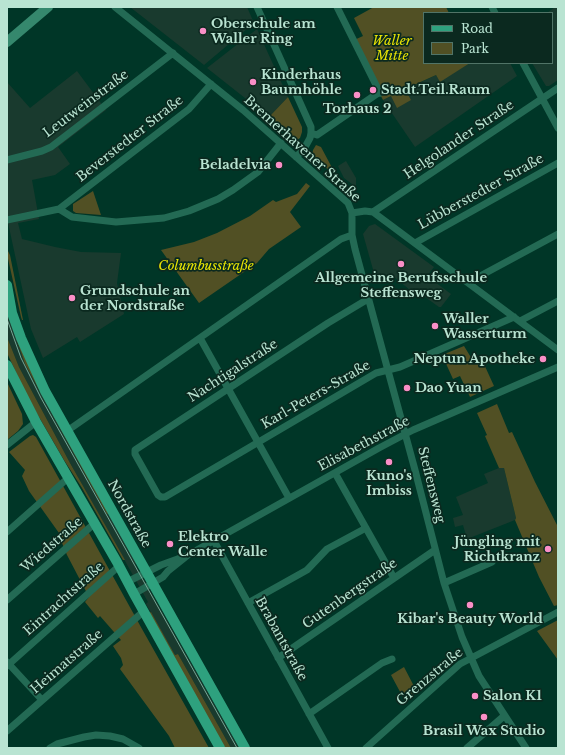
<!DOCTYPE html>
<html>
<head>
<meta charset="utf-8">
<style>
  body { margin:0 }
  #map { position:relative; width:565px; height:755px; overflow:hidden; background:#003627; font-family:"Libre Baskerville",serif }
  canvas { display:block }
  .frame { position:absolute; inset:0; border:8px solid #b9e4d2; pointer-events:none }
  .legend { position:absolute; left:423px; top:12px; width:130px; height:52px; box-sizing:border-box; background:#0b291f; border:1px solid #517467; margin:0; padding:5px 7px; list-style:none; font-size:12px; color:#b9e4d2 }
  .legend li { display:flex; align-items:center; gap:8px; height:20px }
  .legend b { width:20px; border:1px solid #517467 }
</style>
</head>
<body>
<div id="map">
<canvas width="565" height="755"></canvas>
<div class="frame"></div>
<ul class="legend">
<li><b style="height:5px;background:#2ea17e"></b>Road</li>
<li><b style="height:11px;background:#515024"></b>Park</li>
</ul>
</div>
<script>
const context = document.querySelector('canvas').getContext('2d');
context.lineJoin = 'round';
function fill(path, color) { context.fillStyle = color; context.fill(path, 'evenodd'); }
const toPath = rows => new Path2D(rows.map(r => 'M' + r).join(''));
function stroke(path, color, width, dash) { context.strokeStyle = color; context.lineWidth = width; context.lineCap = dash ? 'butt' : 'round'; context.setLineDash(dash || []); context.stroke(path); }
function write(font, color, halo, rows, align = 'center') {
  context.font = font + ' "Libre Baskerville",serif'; context.lineWidth = 3.5; context.setLineDash([]); context.textBaseline = 'middle'; context.strokeStyle = halo; context.fillStyle = color; for (const [text, x, y, turn = 0] of rows) {
    context.save(); context.translate(x, y); context.rotate((+turn || 0) * Math.PI / 180); context.textAlign = isNaN(turn) ? turn : align; if (halo) context.strokeText(text, 0, 0); context.fillText(text, 0, 0); context.restore();
  }
}
fill(toPath([
  [130,7,247,7,254,23,204,65],
  [555,7,558,7,558,80,549,86,546,86,532,63,552,63,552,13,547,13],
  [257,29,288,97,269,117,207,68],
  [470,63,510,63,517,76,415,147,383,100,436,75,440,81],
  [77,71,106,110,58,147,70,164,55,175,32,180,39,219,18,223,22,239,55,247,81,252,121,253,117,283,124,314,80,342,77,337,43,358,31,329,7,218,7,82,30,108],
  [346,161,356,178,356,187,344,178,338,166],
  [375,224,434,267,427,276,451,294,441,307,439,307,418,292,416,295,393,276,376,280,363,234,369,226],
  [7,312,25,364,77,459,109,513,137,563,135,564,239,748,231,748,178,654,175,655,146,604,148,602,70,463,19,367,7,337],
  [499,468,504,468,516,518,515,520,467,539,463,525,455,527,453,518,463,515,456,497,488,483,484,474]
]), '#193a2e');
fill(toPath([
  [374,7,446,7,449,13,424,13,424,63,470,63,440,82,436,75,405,89,411,100,397,108,391,96,383,100,352,41,363,36,354,18],
  [288,97,302,127,302,132,300,138,297,140,294,141,269,117],
  [316,145,321,147,337,177,312,156,313,150],
  [306,183,310,186,290,212,301,227,269,249,257,263,199,303,161,250,194,242,217,233,250,216,273,200,276,202,297,194],
  [93,191,101,215,76,213,73,211,73,204],
  [7,249,10,255,23,320,22,320,21,317,7,254],
  [7,312,109,513,107,514,25,364],
  [7,337,19,367,70,463,125,560,123,560,82,488,64,460,28,398,8,355],
  [464,346,475,364,483,362,494,386,470,397,460,376,453,379,442,355],
  [7,382,22,414,23,424,18,431,7,440],
  [497,404,509,433,512,432,535,482,558,527,558,605,554,606,539,577,515,520,516,518,504,468,499,468,485,436,487,435,477,413],
  [33,435,36,437,142,629,209,748,175,748,169,736,120,669,123,665,121,658,113,646,121,640,100,616,98,618,85,602,89,597,67,555,62,543,64,540,29,491,22,476,25,470,9,452,30,436],
  [151,612,175,655,178,654,231,748,224,748,149,613],
  [558,620,558,660,537,631],
  [404,667,417,692,405,701,391,675]
]), '#515024');
stroke(toPath([
  [115,7,243,110,348,203,352,213,352,235,355,249,415,470,444,583,462,637,479,676,526,748],
  [257,7,311,127,311,133,310,138,304,149,296,157],
  [337,7,380,93],
  [492,7,495,13],
  [523,63,558,128],
  [311,133,317,135,384,89],
  [7,160,42,151,51,147,173,53],
  [59,209,189,109,211,84],
  [373,212,558,88],
  [352,213,365,211,373,212,558,350],
  [7,220,59,209,72,217,116,222,164,218,189,211,218,199,233,190,258,172,281,143],
  [415,243,558,163],
  [469,282,558,234],
  [368,299,328,323,135,450,135,454,158,495,161,497,165,497,376,373,400,367,514,317],
  [520,321,558,301],
  [200,338,289,498],
  [67,431,341,239,352,235],
  [7,445,36,422],
  [335,473,394,578],
  [7,532,68,478],
  [214,541,328,748],
  [127,582,161,565,183,557],
  [444,583,492,562],
  [134,594,163,577,168,571,188,555,379,448,413,430,558,367],
  [7,600,95,523],
  [248,603,307,570,327,549,366,528],
  [278,658,435,550],
  [7,662,42,700],
  [7,666,119,566],
  [309,714,382,663,392,659],
  [7,731,144,611],
  [50,748,57,744,84,737,96,735,110,736,123,739,139,748],
  [366,748,460,664,558,612],
  [467,748,504,716]
]), '#236a54', 7);
stroke(toPath([
  [7,42,48,7]
]), '#35886d', 10);
stroke(toPath([
  [7,285,12,313,21,338,45,391,245,748],
  [7,365,36,422,117,562,134,594,220,748]
]), '#2ea17e', 10);
stroke(toPath([
  [7,319,21,358,41,398,237,748]
]), '#77a695', 1);
for (const [x, y, r, color] of [
  [203,31,4,"#fa8fc7"],
  [253,82,4,"#fa8fc7"],
  [373,90,4,"#fa8fc7"],
  [357,95,4,"#fa8fc7"],
  [279,165,4,"#fa8fc7"],
  [401,264,4,"#fa8fc7"],
  [72,298,4,"#fa8fc7"],
  [435,326,4,"#fa8fc7"],
  [543,359,4,"#fa8fc7"],
  [407,388,4,"#fa8fc7"],
  [389,462,4,"#fa8fc7"],
  [170,544,4,"#fa8fc7"],
  [548,549,4,"#fa8fc7"],
  [470,605,4,"#fa8fc7"],
  [475,696,4,"#fa8fc7"],
  [484,717,4,"#fa8fc7"]
]) { const dot = new Path2D(); dot.arc(x, y, r, 0, 2 * Math.PI); context.fillStyle = color; context.fill(dot); stroke(dot, '#0b291f', 1.5); }
write('bold 13px', '#b9e4d2', '#0b291f', [
  ["Oberschule am",211,24],
  ["Waller Ring",211,39],
  ["Kinderhaus",261,75],
  ["Baumhöhle",261,90],
  ["Stadt.Teil.Raum",381,90],
  ["Torhaus 2",357,109,"center"],
  ["Beladelvia",271,165,"right"],
  ["Allgemeine Berufsschule",401,278,"center"],
  ["Steffensweg",401,293,"center"],
  ["Grundschule an",80,291],
  ["der Nordstraße",80,306],
  ["Waller",443,319],
  ["Wasserturm",443,334],
  ["Neptun Apotheke",535,359,"right"],
  ["Dao Yuan",415,388],
  ["Kuno's",389,476,"center"],
  ["Imbiss",389,491,"center"],
  ["Elektro",178,537],
  ["Center Walle",178,552],
  ["Jüngling mit",540,542,"right"],
  ["Richtkranz",540,557,"right"],
  ["Kibar's Beauty World",470,619,"center"],
  ["Salon K1",483,696],
  ["Brasil Wax Studio",484,731,"center"]
], 'left');
write('italic 13px', '#e8e404', '#0b291f', [
  ["Waller",392,41],
  ["Mitte",392,56],
  ["Columbusstraße",206,266]
]);
write('13px', '#b9e4d2', '#0b291f', [
  ["Leutweinstraße",86,104,-37],
  ["Beverstedter Straße",130,139,-38],
  ["Helgolander Straße",459,140,-34],
  ["Bremerhavener Straße",302,149,42],
  ["Lübberstedter Straße",481,192,-29],
  ["Nachtigalstraße",233,371,-33],
  ["Karl-Peters-Straße",316,395,-30],
  ["Elisabethstraße",364,444,-28],
  ["Steffensweg",431,485,76],
  ["Nordstraße",129,514,61],
  ["Wiedstraße",52,545,-41],
  ["Gutenbergstraße",350,594,-35],
  ["Eintrachtstraße",64,599,-42],
  ["Brabantstraße",281,639,61],
  ["Heimatstraße",67,662,-41],
  ["Grenzstraße",430,677,-40]
]);
</script>
</body>
</html>
